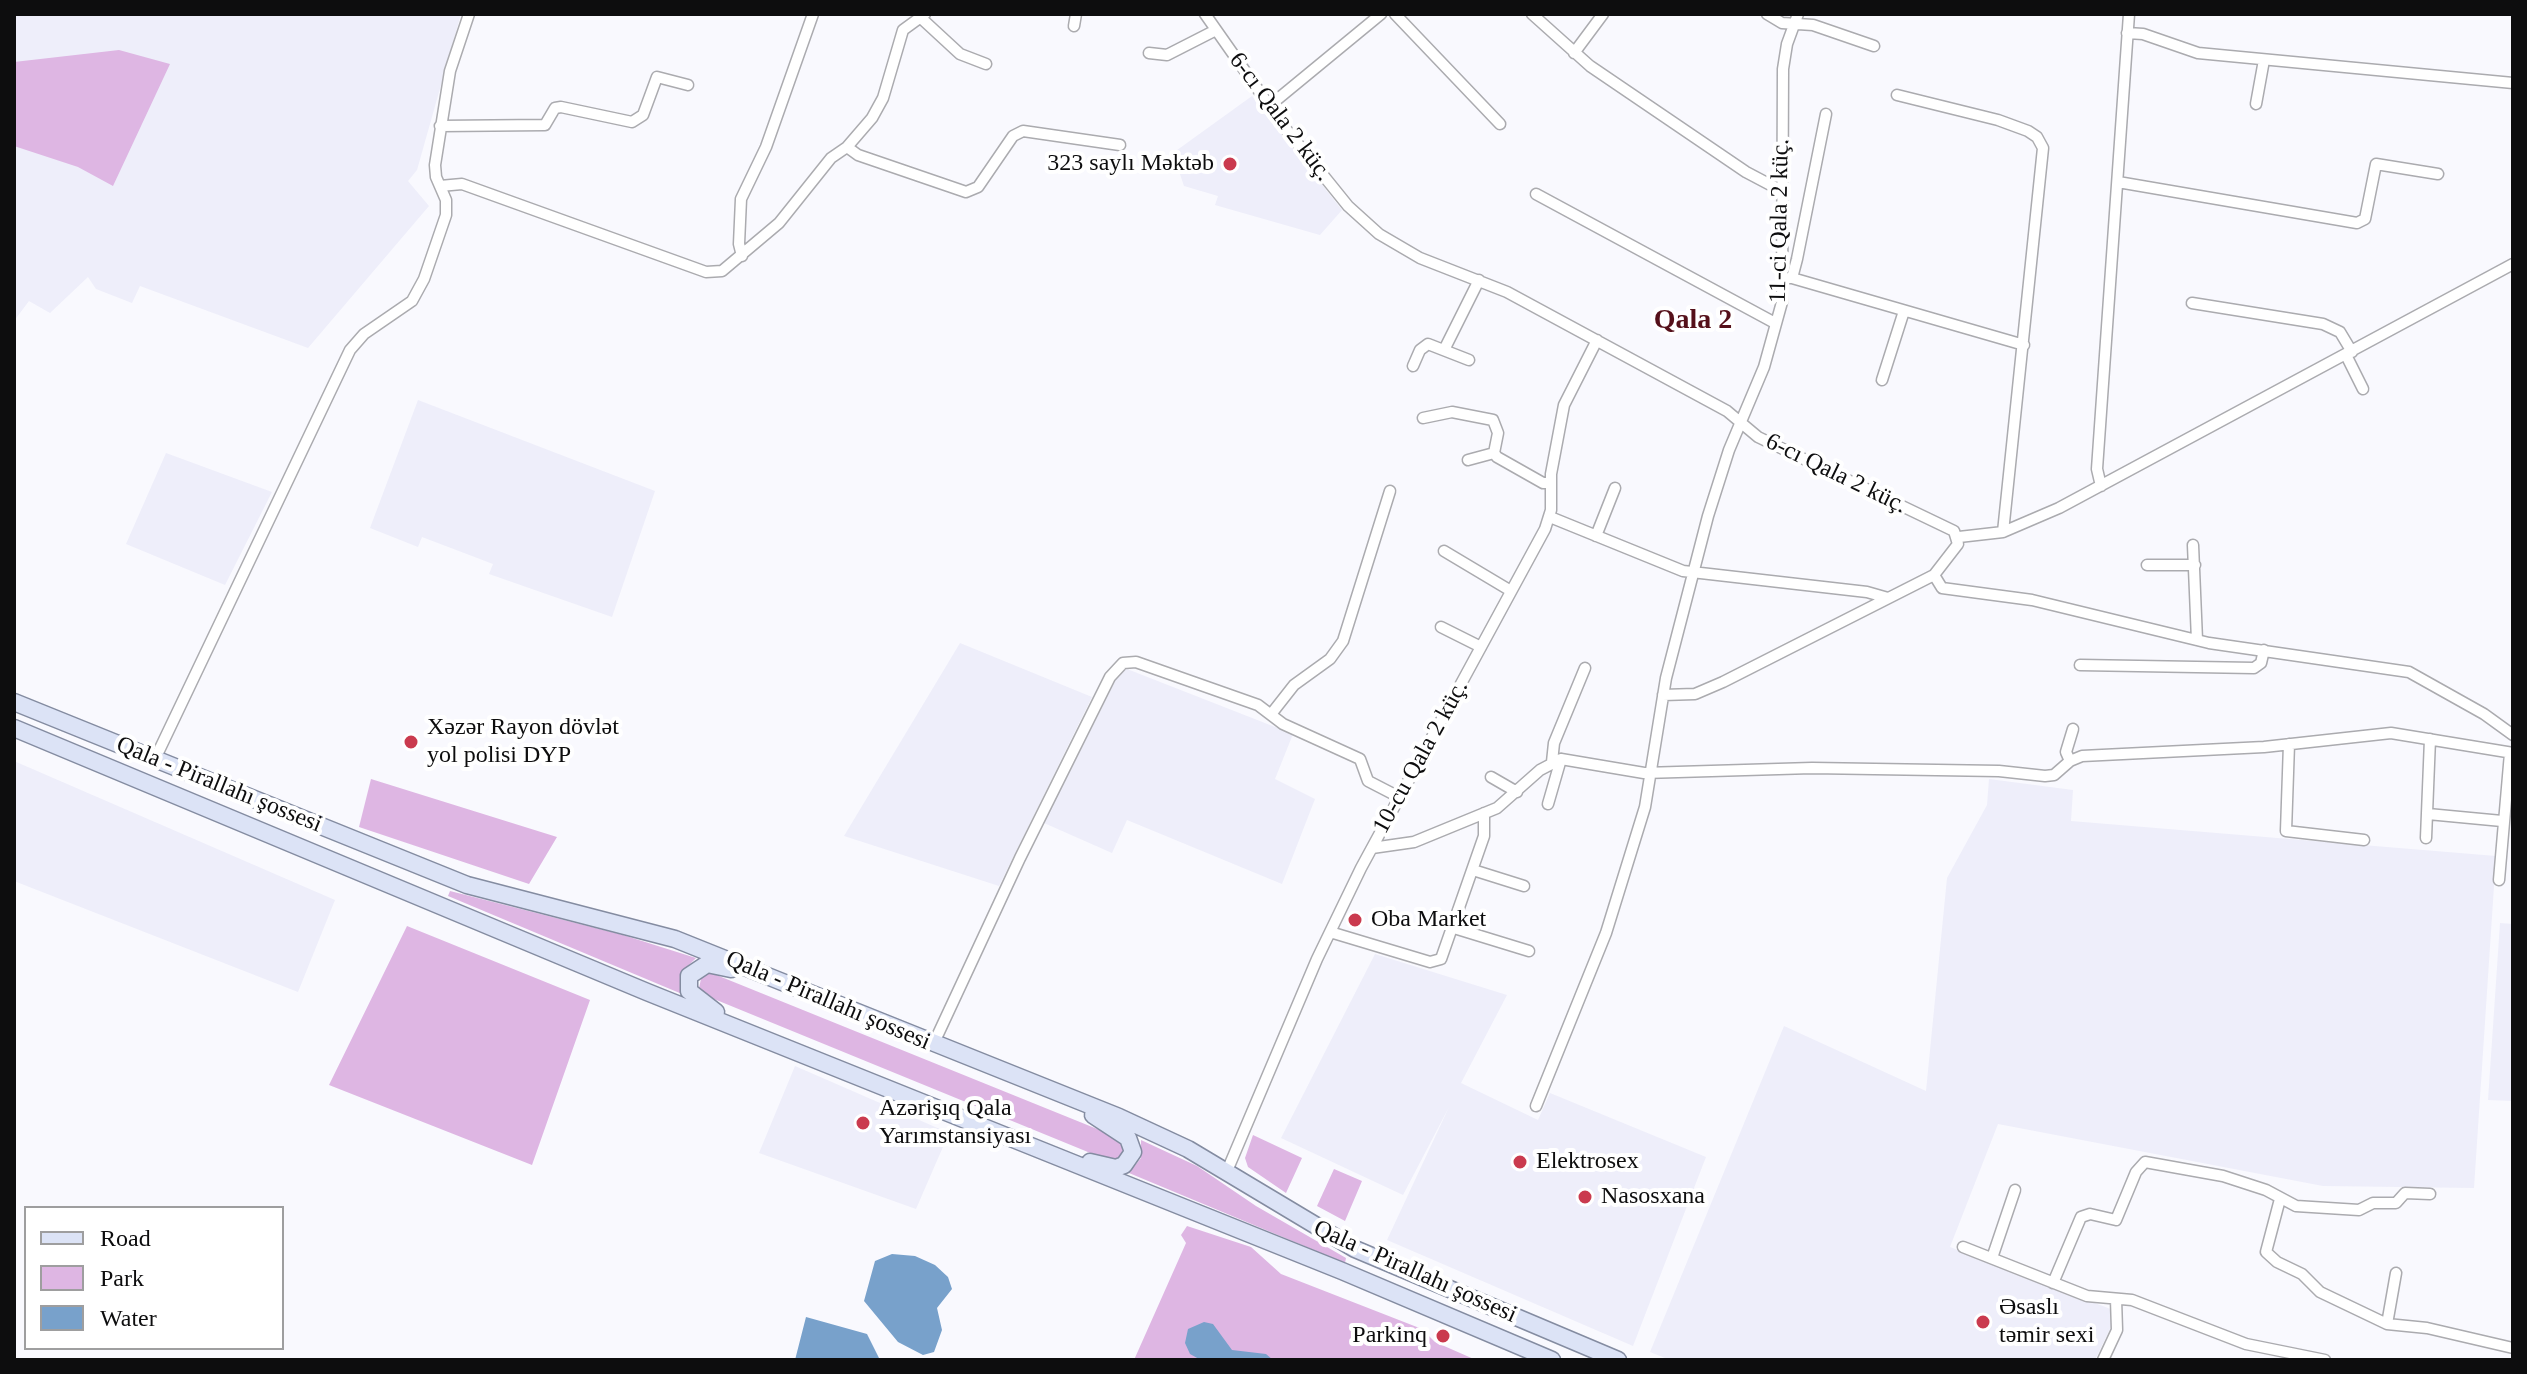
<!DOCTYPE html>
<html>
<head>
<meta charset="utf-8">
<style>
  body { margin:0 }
  #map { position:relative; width:2527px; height:1374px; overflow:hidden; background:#f9f9fe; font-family:Georgia,serif }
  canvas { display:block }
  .frame { position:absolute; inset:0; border:16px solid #0d0d0e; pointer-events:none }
  .legend { position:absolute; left:24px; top:1206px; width:260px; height:144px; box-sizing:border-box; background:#fff; border:2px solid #9e9e9f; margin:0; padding:10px 14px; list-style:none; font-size:24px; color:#0d0d0e }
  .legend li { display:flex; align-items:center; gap:16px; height:40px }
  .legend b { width:40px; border:2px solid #9e9e9f }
</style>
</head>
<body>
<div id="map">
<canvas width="2527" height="1374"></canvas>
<div class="frame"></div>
<ul class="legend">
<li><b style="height:10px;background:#dce3f6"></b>Road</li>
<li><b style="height:22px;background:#deb6e3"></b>Park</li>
<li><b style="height:22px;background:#78a1cb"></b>Water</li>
</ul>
</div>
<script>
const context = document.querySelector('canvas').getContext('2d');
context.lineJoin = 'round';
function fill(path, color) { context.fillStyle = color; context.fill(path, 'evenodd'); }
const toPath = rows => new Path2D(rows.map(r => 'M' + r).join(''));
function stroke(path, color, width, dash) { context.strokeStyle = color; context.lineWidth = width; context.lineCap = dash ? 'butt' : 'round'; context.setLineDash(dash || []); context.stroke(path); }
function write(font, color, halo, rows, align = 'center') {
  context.font = font + ' Georgia,serif'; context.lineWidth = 8; context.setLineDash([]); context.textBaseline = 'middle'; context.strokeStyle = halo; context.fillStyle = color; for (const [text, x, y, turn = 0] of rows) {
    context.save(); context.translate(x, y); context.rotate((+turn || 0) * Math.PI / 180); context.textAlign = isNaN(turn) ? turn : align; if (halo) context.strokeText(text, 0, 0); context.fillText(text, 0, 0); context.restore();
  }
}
fill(toPath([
  [14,14,461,14,417,170,408,181,429,206,308,348,140,286,132,303,96,289,88,277,50,313,29,301,14,321],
  [1252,96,1342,210,1320,235,1215,205,1218,196,1184,186,1173,153],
  [418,400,655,491,612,617,489,574,493,564,422,537,418,547,370,528],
  [166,453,272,492,225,585,126,544],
  [960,643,1092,697,999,886,844,836],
  [1127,669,1293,734,1275,779,1315,799,1282,884,1127,820,1112,853,1044,823,1119,673],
  [14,761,335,900,298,992,14,881],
  [1989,779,2073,790,2071,821,2496,856,2474,1188,2323,1186,1998,1124,1950,1247,2113,1310,2114,1321,2095,1360,1670,1360,1650,1352,1784,1026,1926,1091,1947,878,1987,805],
  [2500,923,2513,924,2513,1101,2488,1100],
  [1375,954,1507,995,1461,1083,1538,1120,1550,1093,1706,1157,1633,1346,1387,1240,1449,1107,1403,1195,1281,1138],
  [795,1066,949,1133,916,1209,759,1153]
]), '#eeeefa');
fill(toPath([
  [119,50,170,64,113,186,78,167,14,146,14,62],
  [371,779,557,837,529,884,359,827],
  [450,891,623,935,696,958,682,972,682,994,448,896],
  [407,926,590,1000,532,1165,329,1085],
  [709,972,1117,1137,1125,1147,1122,1155,1114,1161,1105,1159,714,999,699,988,701,979],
  [1253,1135,1302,1158,1286,1193,1248,1167,1245,1158],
  [1141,1140,1197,1166,1256,1206,1346,1258,1345,1263,1129,1173,1141,1158],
  [1334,1169,1362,1181,1345,1221,1317,1206],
  [1187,1226,1251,1247,1281,1274,1422,1329,1435,1342,1476,1360,1134,1360,1186,1243,1181,1235]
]), '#deb6e3');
fill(toPath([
  [892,1254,915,1256,935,1265,948,1277,952,1289,937,1308,942,1330,934,1352,923,1355,898,1342,864,1301,875,1261],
  [806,1317,867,1334,880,1360,795,1360],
  [1204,1322,1213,1324,1232,1350,1266,1354,1273,1360,1199,1359,1190,1354,1185,1343,1188,1329]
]), '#78a1cb');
const street = toPath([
  [1205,14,1285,128,1348,206,1379,234,1420,258,1507,292,1727,411,1758,437,1954,531,1958,544,1934,575,1942,588,2032,600,2209,643,2409,672,2484,714,2513,735],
  [1395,14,1500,124],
  [1532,14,1590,66,1746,172,1782,191],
  [1767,14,1782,23,1813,25,1874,46],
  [921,18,960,54,986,64],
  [1074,26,1076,14],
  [2127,33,2143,34,2198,53,2513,83],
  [1149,53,1167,55,1216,30],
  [1574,53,1603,14],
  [1897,95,1998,120,2028,131,2037,137,2043,148,2003,532],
  [2256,104,2264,60],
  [1268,107,1381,14],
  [440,126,545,125,555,108,561,107,632,122,643,115,657,77,688,85],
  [847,147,858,155,966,192,978,187,1013,136,1023,131,1120,145],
  [2118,182,2357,223,2365,219,2376,164,2438,174],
  [440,186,462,184,706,272,722,271,779,223,831,158,847,147,872,118,883,98,903,30,925,14],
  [1536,194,1775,323],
  [742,256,739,244,741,199,766,147,813,14],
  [1789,278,1792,278,1797,259,1826,114],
  [1792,278,2024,345],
  [2192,303,2323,324,2340,332,2352,352],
  [1444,350,1479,280],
  [2346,355,2363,389],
  [1413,366,1420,350,1428,344,1469,360],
  [1882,380,1904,311],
  [1423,418,1452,412,1493,420,1498,433,1494,453,1497,457,1543,483,1550,483],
  [1468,460,1494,453],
  [2101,486,2097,469,2129,14],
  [1550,517,1683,571,1867,592,1888,598],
  [1596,536,1615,488],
  [1959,537,2003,532,2059,508,2513,264],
  [2193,545,2197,640],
  [1444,551,1511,591],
  [2147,565,2195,565],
  [1441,627,1481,647],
  [2080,665,2254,668,2261,663,2264,650],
  [1663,695,1695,694,1723,682,1934,575],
  [1272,713,1294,685,1330,659,1343,641,1390,491],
  [2289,744,2286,831,2364,840],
  [155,759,350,350,364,334,412,301,424,279,446,215,446,200,436,177,435,165,450,71,469,14],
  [2070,761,2066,752,2073,729],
  [1552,762,1554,743,1585,668],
  [1491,777,1517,792],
  [1548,804,1561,759],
  [2428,814,2502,821],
  [2426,838,2430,739],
  [1372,848,1414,842,1497,808,1540,770,1561,759,1644,773,1812,768,1999,771,2045,776,2054,775,2070,761,2082,756,2264,747,2391,733,2513,753],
  [1473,870,1524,886],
  [2499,880,2510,753],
  [1454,928,1529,951],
  [1330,932,1430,962,1441,959,1484,836,1484,813],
  [933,1045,1020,858,1110,677,1123,663,1136,662,1258,705,1283,724,1360,759,1368,781,1399,797],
  [1536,1106,1606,933,1645,807,1666,678,1708,516,1729,450,1764,367,1782,302,1783,69,1787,44,1798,14],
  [1227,1171,1317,959,1361,868,1545,529,1551,510,1551,474,1564,405,1597,340],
  [2280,1199,2266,1252,2277,1262,2302,1274,2320,1292,2387,1324,2427,1328,2513,1348],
  [1963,1247,2087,1296,2132,1300,2246,1344,2325,1360],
  [1992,1258,2015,1190],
  [2053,1283,2081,1217,2090,1214,2116,1220,2136,1172,2145,1162,2223,1176,2266,1190,2296,1206,2359,1210,2373,1203,2396,1203,2405,1193,2430,1194],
  [2387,1324,2396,1273],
  [2103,1360,2117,1330,2116,1299]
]);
const primary = toPath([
  [14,702,467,885,675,939,1119,1117,1188,1149,1355,1249,1618,1360],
  [14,728,647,992,1342,1271,1552,1360],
  [716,1012,689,991,689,976,707,964,731,969],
  [1090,1162,1116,1168,1124,1165,1133,1152,1128,1138,1093,1115]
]);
stroke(street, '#ababaf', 13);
stroke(primary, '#848ca1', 19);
stroke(street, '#fff', 10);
stroke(primary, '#dce3f6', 16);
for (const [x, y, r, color] of [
  [1230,164,8,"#ca3a4e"],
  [411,742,8,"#ca3a4e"],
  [1355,920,8,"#ca3a4e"],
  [863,1123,8,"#ca3a4e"],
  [1520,1162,8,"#ca3a4e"],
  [1585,1197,8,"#ca3a4e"],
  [1983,1322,8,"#ca3a4e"],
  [1443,1336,8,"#ca3a4e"]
]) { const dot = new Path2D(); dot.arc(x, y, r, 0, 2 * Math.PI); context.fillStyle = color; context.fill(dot); stroke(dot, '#fff', 3); }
write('24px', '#0d0d0e', '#fff', [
  ["6-cı Qala 2 küç.",1280,117,53],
  ["11-ci Qala 2 küç.",1780,221,-89],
  ["6-cı Qala 2 küç.",1836,474,26],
  ["10-cu Qala 2 küç.",1421,757,-61],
  ["Qala - Pirallahı şossesi",219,785,22],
  ["Qala - Pirallahı şossesi",828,1001,23],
  ["Qala - Pirallahı şossesi",1415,1272,24]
]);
write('24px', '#0d0d0e', '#fff', [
  ["323 saylı Məktəb",1214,164,"right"],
  ["Xəzər Rayon dövlət",427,728],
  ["yol polisi DYP",427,756],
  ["Oba Market",1371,920],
  ["Azərişıq Qala",879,1109],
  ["Yarımstansiyası",879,1137],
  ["Elektrosex",1536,1162],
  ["Nasosxana",1601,1197],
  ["Əsaslı",1999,1308],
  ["təmir sexi",1999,1336],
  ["Parkinq",1427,1336,"right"]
], 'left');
write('bold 28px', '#55101a', '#fff', [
  ["Qala 2",1693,321]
]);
</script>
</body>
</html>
